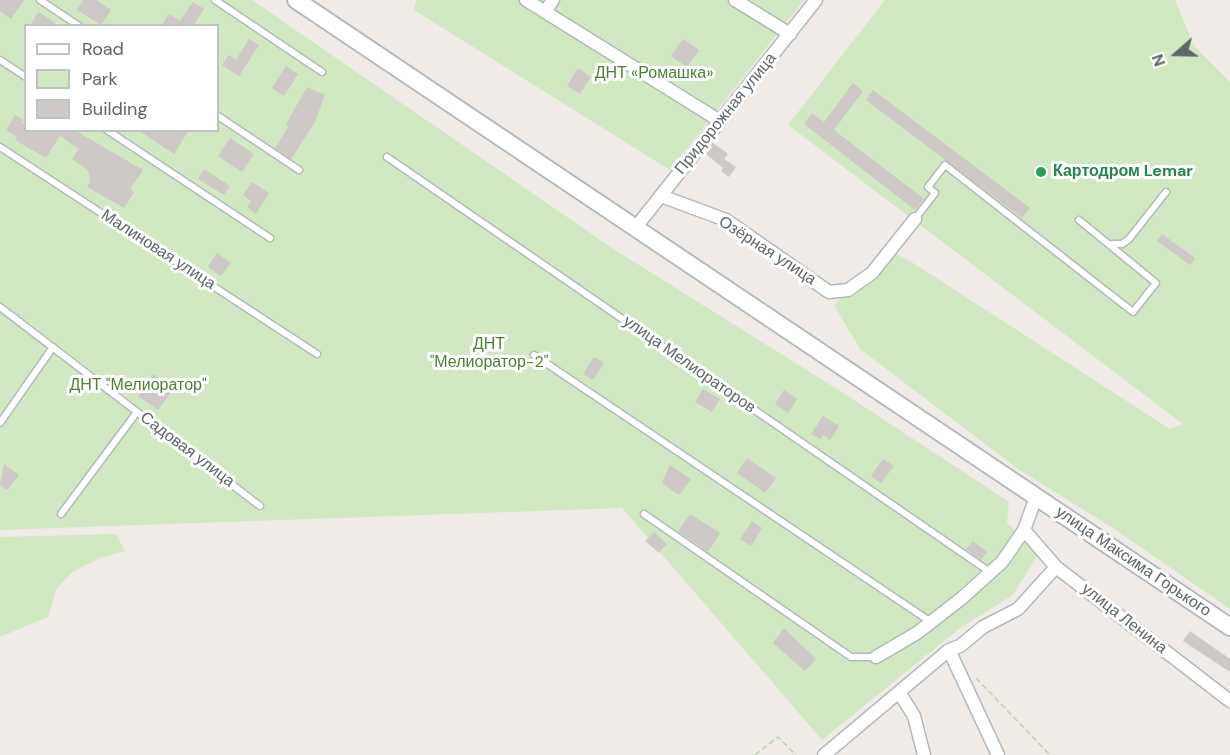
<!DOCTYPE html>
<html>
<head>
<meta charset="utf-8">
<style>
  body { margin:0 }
  #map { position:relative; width:1230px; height:755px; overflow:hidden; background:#f1ebe7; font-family:"DM Sans",sans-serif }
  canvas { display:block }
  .legend { position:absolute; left:24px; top:24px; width:195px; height:108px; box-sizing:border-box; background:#fff; border:2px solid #bfc2c2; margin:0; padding:8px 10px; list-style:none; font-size:18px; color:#5e6667 }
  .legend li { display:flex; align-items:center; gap:12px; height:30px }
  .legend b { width:30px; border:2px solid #bfc2c2 }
  .north { position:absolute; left:1146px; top:24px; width:60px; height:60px; -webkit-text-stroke:4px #fff; paint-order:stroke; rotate:250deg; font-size:16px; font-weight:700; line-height:24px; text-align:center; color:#5e6667 }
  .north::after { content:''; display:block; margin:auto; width:21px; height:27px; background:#5e6667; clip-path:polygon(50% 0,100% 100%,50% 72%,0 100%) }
</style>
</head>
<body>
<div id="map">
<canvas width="1230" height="755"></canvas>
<ul class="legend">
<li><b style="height:8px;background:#fff"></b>Road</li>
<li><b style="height:16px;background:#d1e8c3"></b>Park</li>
<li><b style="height:16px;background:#cec8c6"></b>Building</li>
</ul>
<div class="north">N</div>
</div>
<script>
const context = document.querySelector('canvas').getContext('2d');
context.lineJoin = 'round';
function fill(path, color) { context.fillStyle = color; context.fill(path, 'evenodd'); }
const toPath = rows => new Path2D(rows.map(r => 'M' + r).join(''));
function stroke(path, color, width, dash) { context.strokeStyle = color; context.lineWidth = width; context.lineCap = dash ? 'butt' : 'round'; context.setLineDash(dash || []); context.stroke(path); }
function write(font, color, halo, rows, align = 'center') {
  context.font = font + ' "DM Sans",sans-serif'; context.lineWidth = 6; context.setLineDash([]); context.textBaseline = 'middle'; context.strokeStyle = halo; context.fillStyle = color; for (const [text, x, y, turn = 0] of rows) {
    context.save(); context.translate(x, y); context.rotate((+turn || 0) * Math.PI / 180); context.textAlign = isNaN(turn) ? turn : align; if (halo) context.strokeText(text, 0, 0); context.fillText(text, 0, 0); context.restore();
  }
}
fill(toPath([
  [0,0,252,0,615,250,845,394,1009,502,1007,523,1039,553,1013,595,960,628,822,740,622,508,0,530],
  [26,26,218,26,218,130,26,130],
  [416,0,804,0,670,170,414,10],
  [885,0,1175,0,1194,46,1230,82,1230,609,1116,530,1018,469,860,349,834,305,890,251,910,261,1170,429,1183,424,788,125],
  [116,534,125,551,100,558,72,572,57,588,48,617,0,637,0,537]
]), '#d1e8c3');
fill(toPath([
  [0,0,24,0,11,19,0,11],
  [83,0,96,0,111,10,101,25,77,10],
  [193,2,204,9,193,26,161,26,169,14,180,21],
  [38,12,48,18,58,26,30,26],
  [249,39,259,45,239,76,222,65,229,55,236,60],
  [683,39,699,50,687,67,671,56],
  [286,66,298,74,284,96,272,88],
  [578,68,591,77,580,94,567,86],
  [853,83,863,91,834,130,924,199,915,210,804,124,812,113,824,122],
  [307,87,325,95,315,122,291,159,275,148,289,126,286,124],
  [873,90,1030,208,1022,218,866,100],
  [15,115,24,120,22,123,26,125,26,130,74,130,143,170,130,189,134,192,124,208,87,187,90,182,88,170,72,159,79,149,60,136,46,158,15,140,17,137,6,130],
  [138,130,189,130,174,154],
  [230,138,254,154,242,172,218,156],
  [713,143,728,154,724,159,736,167,729,177,721,171,723,168,705,153],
  [204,169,230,186,224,195,198,179],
  [252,182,269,193,256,214,247,207,251,201,243,195],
  [1162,234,1195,258,1190,265,1157,241],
  [217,253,231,263,221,276,208,267],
  [594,357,604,363,593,380,583,374],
  [153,374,174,388,158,410,138,396],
  [703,389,720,399,712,412,695,402],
  [784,390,797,399,788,413,775,404],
  [823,416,839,426,830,440,823,435,820,439,811,434],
  [747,458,776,478,765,493,737,473],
  [883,459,894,466,881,483,871,476],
  [4,464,19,475,7,490,0,485],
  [670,465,691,479,679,495,662,483],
  [690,514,720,533,708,552,678,531],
  [752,521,762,528,751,546,740,539],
  [654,532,667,544,659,553,645,541],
  [973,541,987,552,981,560,966,549],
  [784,628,816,659,805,671,773,643],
  [1190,631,1230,659,1230,672,1183,641]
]), '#cec8c6');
const service = toPath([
  [40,0,79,26],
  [215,0,322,72],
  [0,60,26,77],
  [218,116,299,170],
  [107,130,270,238],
  [0,147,317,354],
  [387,157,990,572],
  [915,219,935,193,928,187,945,165,1133,312,1156,283,1079,220],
  [1111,244,1122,244,1129,239,1166,192],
  [0,307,260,506],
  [534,355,931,622],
  [0,423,53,347],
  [61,514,137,412],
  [644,514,851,657,876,657]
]);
const minor = toPath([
  [526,0,720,121],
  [735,0,790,34],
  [545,12,553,0],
  [661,196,726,220,829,292,848,290,872,273,915,219],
  [636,227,816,0],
  [1024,530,1056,567,1230,701],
  [949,650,998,755],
  [876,657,917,633,962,598,1002,562,1024,530,1036,497],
  [899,692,914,716,924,755],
  [824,755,949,650,960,646,983,627,1018,609,1056,567]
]);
const secondary = toPath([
  [296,0,1230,627]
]);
stroke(service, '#b4b9bb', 9);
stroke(minor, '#b4b9bb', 15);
stroke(secondary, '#b3babb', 20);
stroke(toPath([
  [976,678,1050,755],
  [755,755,778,737,796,755]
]), '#acdba6', 1.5, [6, 3]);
stroke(service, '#fff', 6);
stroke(minor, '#fff', 12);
stroke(secondary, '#fff', 16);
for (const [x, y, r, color] of [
  [1041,172,6,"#2e9e5b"]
]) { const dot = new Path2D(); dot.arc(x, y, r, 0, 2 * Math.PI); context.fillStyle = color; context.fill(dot); stroke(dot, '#fff', 2); }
write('16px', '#4c8232', '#fff', [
  ["ДНТ «Ромашка»",654,74],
  ["ДНТ",489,345],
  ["\"Мелиоратор-2\"",489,363],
  ["ДНТ \"Мелиоратор\"",138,386]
]);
write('16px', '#5e6667', '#fff', [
  ["Придорожная улица",726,114,-51],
  ["Малиновая улица",158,250,33],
  ["Озёрная улица",767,251,33],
  ["улица Мелиораторов",689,365,35],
  ["Садовая улица",187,450,37],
  ["улица Максима Горького",1133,562,34],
  ["улица Ленина",1124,619,38]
]);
write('bold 16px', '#27864d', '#fff', [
  ["Картодром Lemar",1053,172]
], 'left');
</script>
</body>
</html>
